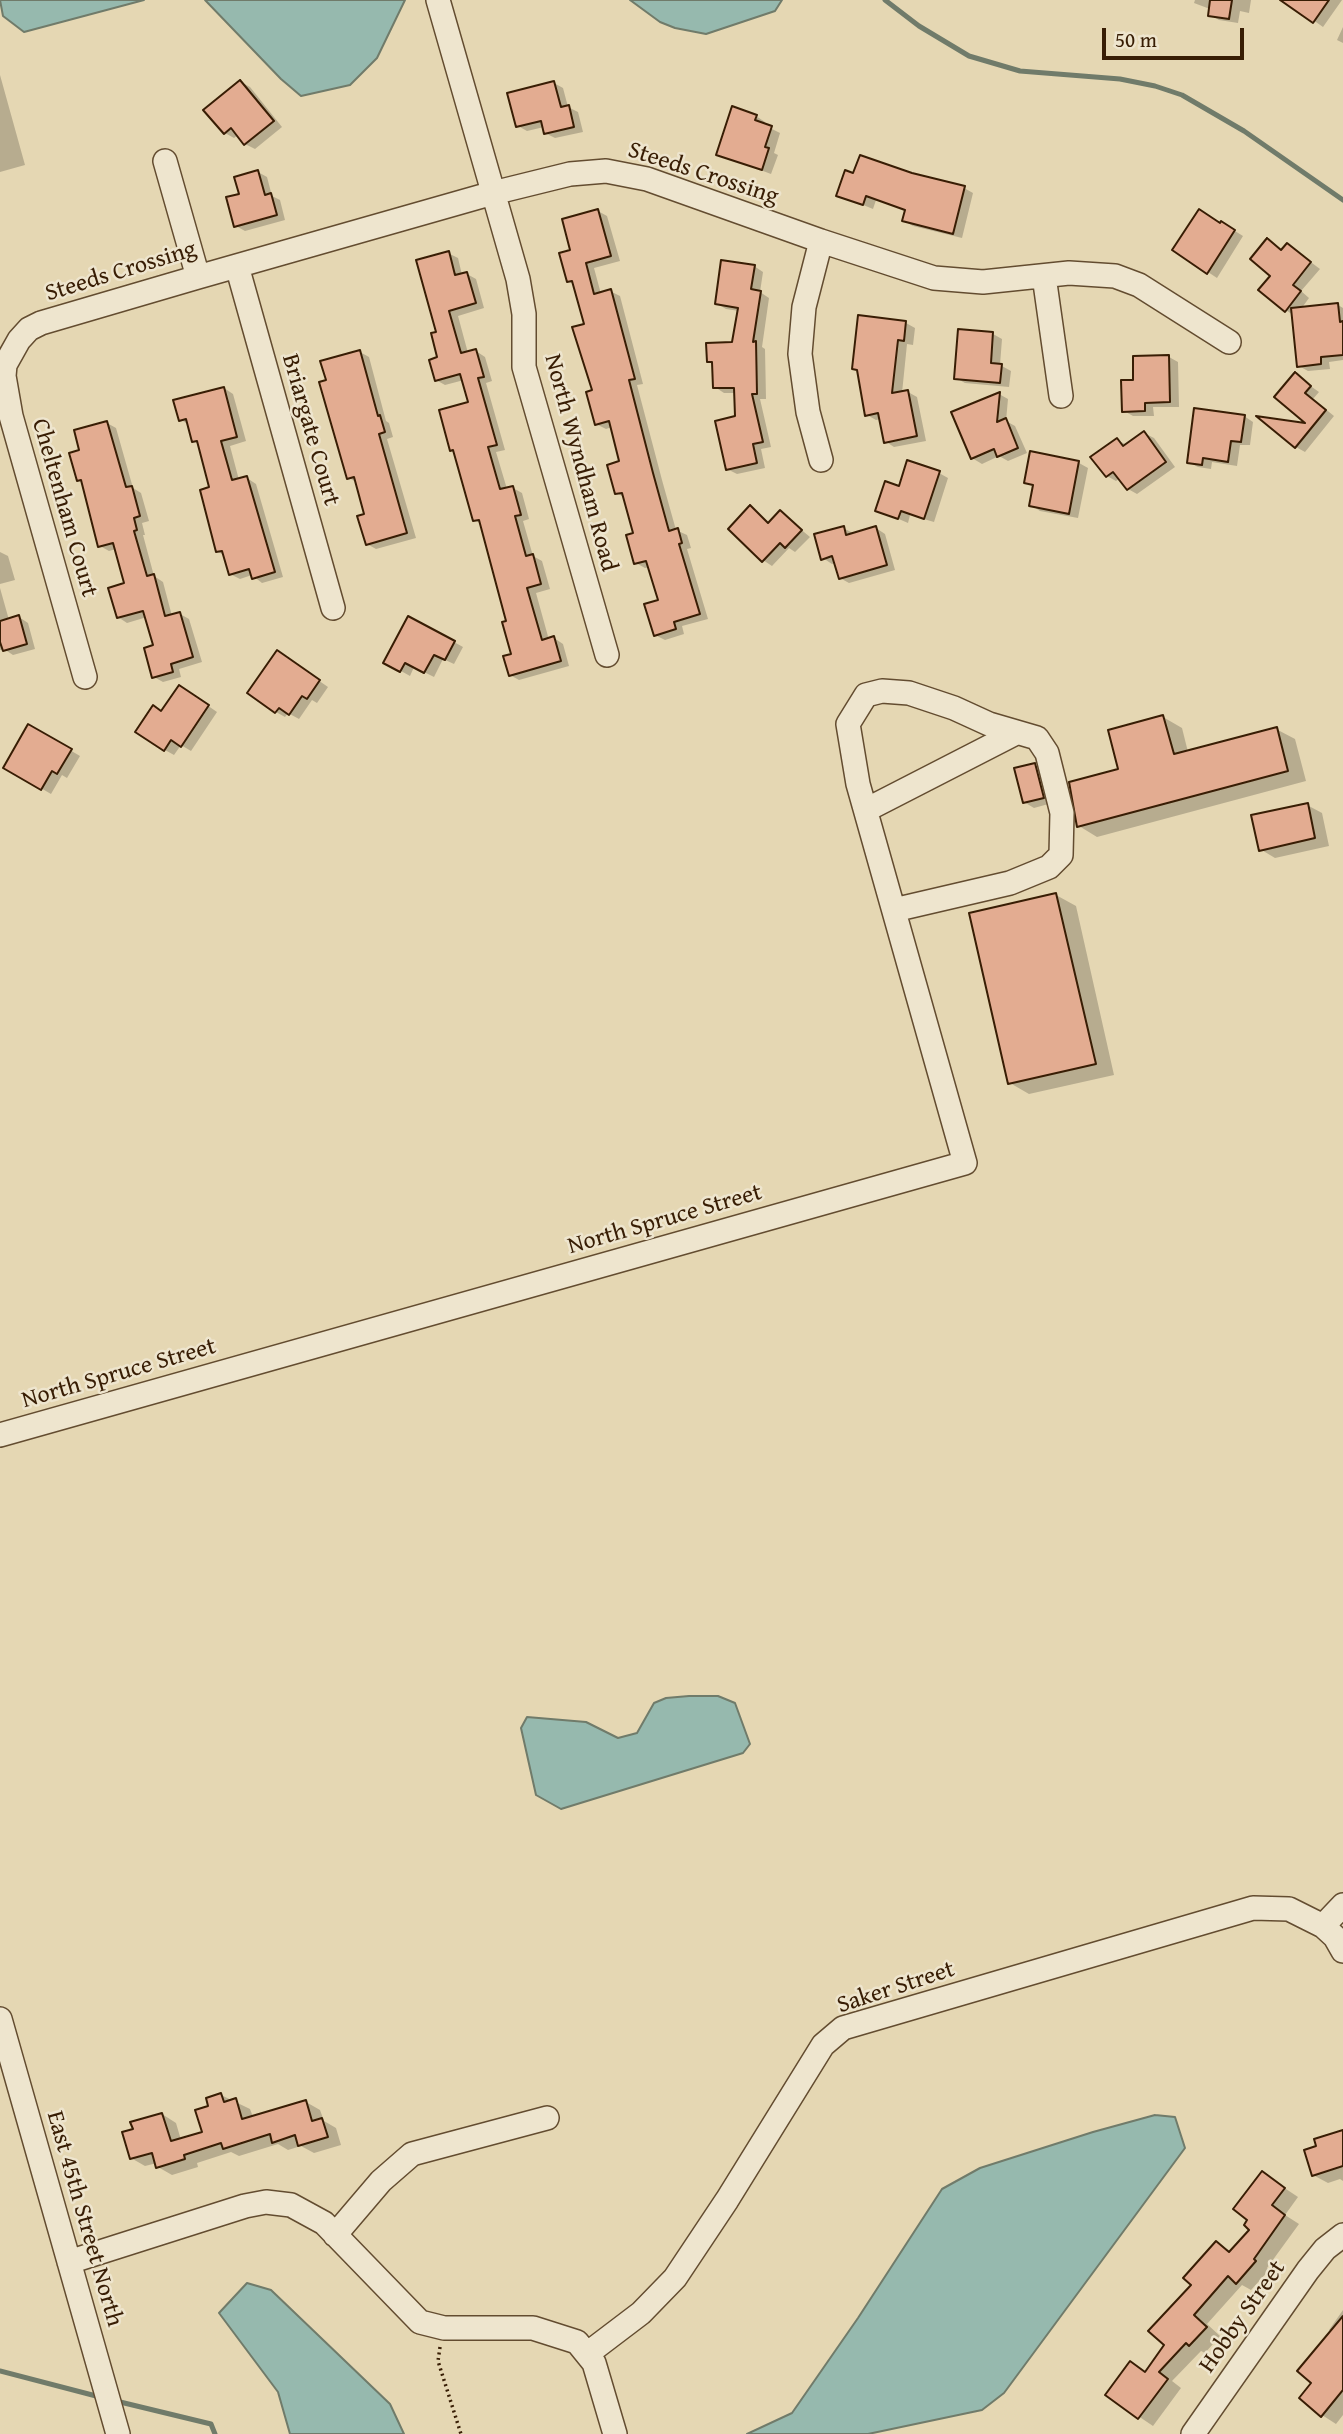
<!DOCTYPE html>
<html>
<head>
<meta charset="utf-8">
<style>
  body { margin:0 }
  #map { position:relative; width:1343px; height:2434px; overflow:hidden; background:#e5d7b3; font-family:"Gentium Book Plus",serif }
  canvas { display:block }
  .scale { position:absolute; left:1102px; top:28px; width:142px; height:32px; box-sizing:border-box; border:4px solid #381d04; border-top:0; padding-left:9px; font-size:21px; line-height:24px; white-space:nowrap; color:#381d04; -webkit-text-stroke:5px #eee5ce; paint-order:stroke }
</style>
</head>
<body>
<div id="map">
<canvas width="1343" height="2434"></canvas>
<div class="scale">50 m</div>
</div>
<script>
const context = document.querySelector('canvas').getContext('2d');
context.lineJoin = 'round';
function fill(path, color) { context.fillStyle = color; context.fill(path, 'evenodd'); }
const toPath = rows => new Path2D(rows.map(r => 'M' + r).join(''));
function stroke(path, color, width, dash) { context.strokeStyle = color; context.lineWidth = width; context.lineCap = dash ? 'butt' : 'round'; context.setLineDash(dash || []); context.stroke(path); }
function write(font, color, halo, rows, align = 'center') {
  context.font = font + ' "Gentium Book Plus",serif'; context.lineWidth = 5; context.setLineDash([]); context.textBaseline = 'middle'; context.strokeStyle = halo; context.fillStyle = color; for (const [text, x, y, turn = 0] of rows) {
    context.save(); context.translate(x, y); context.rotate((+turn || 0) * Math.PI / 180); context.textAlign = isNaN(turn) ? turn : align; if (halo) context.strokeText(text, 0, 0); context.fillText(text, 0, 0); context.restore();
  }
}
const water = toPath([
  [0,0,144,0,24,32,3,16,0,0],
  [205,0,405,0,377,58,350,85,301,96,281,79,205,0],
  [630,0,782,0,775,11,706,34,675,28,660,22,630,0],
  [689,1696,718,1696,735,1703,750,1744,743,1753,561,1809,536,1795,521,1728,527,1717,586,1722,618,1738,637,1733,654,1703,666,1698,689,1696],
  [1155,2115,1175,2117,1185,2148,1004,2393,982,2410,868,2434,747,2434,792,2413,858,2318,942,2189,980,2168,1093,2132,1155,2115],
  [247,2283,271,2290,390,2404,404,2434,290,2434,278,2392,219,2313,247,2283]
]);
fill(water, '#96b9ae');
stroke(water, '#707b6a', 2);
fill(toPath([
  [1195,0,1251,0,1249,13,1240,11,1238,23,1219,20,1210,15,1210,9,1194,3],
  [1285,0,1342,0,1323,27],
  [1343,27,1343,43,1337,40],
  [0,75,25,165,0,172],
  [241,82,250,87,282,127,255,149,245,144,238,135,234,138,225,133],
  [554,83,563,88,568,107,578,112,583,132,555,138,545,133,544,127,527,131,518,126],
  [756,116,765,122,764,125,780,133,774,153,778,155,771,174,718,154],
  [258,172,267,177,272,196,280,200,285,220,245,231,236,226,241,195],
  [855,175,912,175,964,188,973,193,962,238,913,226,904,221,907,211,876,200,873,209,839,195],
  [598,211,607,216,620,261,594,268,601,294,610,291,620,296,643,384,637,385,662,480,676,530,687,535,691,548,687,549,708,619,682,626,684,634,665,640,655,635,660,602,650,567,645,568,636,563,635,534,625,498,617,493,621,462,612,427,606,429,596,424,586,325,575,285,568,281,572,251],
  [1222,223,1243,236,1217,278,1208,272],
  [1267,241,1283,251,1288,245,1320,269,1301,291,1309,298,1301,309,1338,305,1343,308,1343,360,1329,362,1330,369,1308,371,1299,366,1293,315,1286,310,1273,275],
  [448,253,458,258,462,275,467,274,476,279,484,308,458,316,468,353,476,351,485,357,492,381,486,383,505,450,496,452,507,489,513,488,522,493,529,519,523,521,533,556,542,561,550,589,536,593,549,640,554,638,563,644,569,666,519,680,510,675,513,655,508,623,481,524,475,520,456,452,452,449,471,403,464,380,445,385,436,380,439,358,438,333],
  [754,266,763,272,760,292,769,298,762,347,765,349,766,399,760,399,771,447,761,449,765,468,737,474,727,469,737,417,736,393,724,393,715,387,714,365,708,361,733,344,739,311,726,309,716,303],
  [906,323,915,328,913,345,907,344,902,393,908,392,917,397,926,441,894,447,885,441,881,419,876,420,867,415,858,370,854,368],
  [993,334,1002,339,1000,365,1011,371,1009,387,965,383,956,378],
  [360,352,369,357,386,421,389,423,393,437,387,439,416,538,376,549,367,544,367,515,356,482,349,478,328,381],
  [1169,357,1178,362,1179,407,1153,407,1154,416,1133,416,1124,411,1135,382],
  [1295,375,1319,392,1313,399,1334,416,1305,452,1296,447,1311,426],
  [224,388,233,394,246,441,230,446,239,480,247,478,256,484,283,577,262,583,252,575,240,579,230,574,225,556,217,551,211,489,200,445,194,441,189,425,180,419],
  [999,394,1008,399,1006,421,1015,426,1027,453,1008,461,999,456,982,464,972,458],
  [1244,416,1253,422,1250,445,1240,445,1237,466,1212,462,1211,469,1198,467,1188,462],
  [107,423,116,428,133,488,141,493,149,521,142,523,145,535,143,535,154,576,163,582,172,616,180,614,189,619,202,662,179,669,181,677,163,682,154,677,155,647,147,617,127,623,118,617,126,585,116,549,109,551,100,546,83,483,78,480,82,452],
  [1144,433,1154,438,1175,467,1137,494,1128,489,1120,478,1116,481,1107,476,1117,440,1127,445],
  [1079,463,1088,468,1078,518,1040,511,1031,505,1034,487,1026,482],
  [939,473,948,478,934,522,910,515,908,523,878,510,900,488],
  [751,508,770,523,780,512,810,537,795,552,789,548,772,566,763,560],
  [843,528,853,533,876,528,885,534,895,570,849,583,840,578,836,563,832,564,823,558],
  [0,552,8,556,15,580,0,584],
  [0,588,9,620,19,617,28,623,35,649,13,655,4,649,0,650],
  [454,642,463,647,454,664,443,659,434,677,414,667,410,676,385,662],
  [286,658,328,687,317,703,312,700,299,719,288,713,285,717,276,712],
  [188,692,217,712,191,751,181,745,174,755,165,750,162,713],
  [1163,717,1182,728,1188,752,1276,729,1295,739,1306,781,1097,837,1079,826],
  [29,726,80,756,67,778,62,775,51,794,5,767],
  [1035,765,1044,770,1052,803,1034,808,1024,802],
  [1307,805,1322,813,1329,846,1275,858,1260,849],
  [1056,895,1076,906,1114,1075,1029,1094,1010,1083],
  [221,2095,250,2109,253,2117,306,2102,320,2110,324,2121,336,2128,341,2145,314,2153,301,2146,288,2150,278,2144,239,2156,231,2152,197,2163,198,2167,172,2175,158,2167,157,2163,145,2166,131,2158,135,2130,162,2114,176,2123,181,2140,204,2133,210,2107],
  [1343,2132,1343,2181,1340,2179,1328,2183,1313,2175],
  [1262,2173,1298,2197,1285,2215,1299,2224,1267,2268,1269,2270,1251,2290,1242,2285,1207,2324,1220,2336,1205,2353,1201,2351,1172,2381,1181,2388,1153,2426,1107,2395,1130,2363,1147,2373,1167,2345,1193,2285,1217,2243,1232,2252,1252,2229],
  [1343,2310,1343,2415,1336,2424,1322,2415,1314,2383,1332,2332,1329,2330]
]), '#0003');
stroke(toPath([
  [885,0,919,26,969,56,1020,71,1120,79,1155,86,1182,95,1244,131,1343,200],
  [0,2371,100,2397],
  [116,2401,211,2424,215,2434]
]), '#707b6a', 5);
const building = toPath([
  [1210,0,1232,0,1229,19,1208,16,1210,0],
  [1280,0,1329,0,1313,23,1280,0],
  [240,80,274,121,244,145,231,128,224,134,203,110,240,80],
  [554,81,561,107,569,105,574,127,544,134,541,121,516,127,507,93,554,81],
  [732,106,757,115,755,120,772,126,765,147,769,148,762,170,716,155,732,106],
  [860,155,912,173,965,186,953,234,902,221,905,210,866,196,863,205,836,196,845,170,853,173,860,155],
  [258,170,265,195,271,193,277,215,234,227,226,197,239,194,234,177,258,170],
  [598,209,611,256,586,263,594,294,611,289,635,379,629,380,653,473,669,531,678,528,682,543,679,544,700,614,674,622,676,629,654,636,644,604,658,600,646,561,634,564,626,535,633,533,622,493,615,494,607,465,619,461,609,421,595,425,586,392,592,390,572,327,584,324,572,281,567,282,559,253,570,250,562,219,598,209],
  [1199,209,1220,223,1221,221,1235,230,1207,274,1172,250,1199,209],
  [1267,238,1281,250,1287,243,1311,262,1293,285,1301,291,1285,312,1258,290,1270,276,1250,259,1267,238],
  [449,251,455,275,467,272,476,303,449,311,461,353,476,349,484,377,478,378,497,445,488,447,500,489,513,486,521,515,515,516,526,556,533,554,541,584,527,588,542,640,554,636,561,661,509,676,503,656,511,654,502,622,506,621,479,520,473,521,453,450,450,451,439,410,468,402,460,374,435,381,429,360,437,357,431,333,436,332,416,260,449,251],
  [721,260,755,265,751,289,761,291,753,342,756,341,757,394,752,394,763,442,753,444,757,463,726,470,715,421,735,416,734,388,713,388,712,362,707,362,706,343,732,342,738,308,715,304,721,260],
  [1338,303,1340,322,1343,321,1343,355,1321,357,1321,364,1297,367,1291,308,1338,303],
  [858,315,906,321,904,341,898,340,892,393,908,390,917,436,884,443,878,413,865,416,857,370,852,369,858,315],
  [958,329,993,332,991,363,1002,364,1000,383,954,379,958,329],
  [360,350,378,416,380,415,385,432,379,434,407,533,366,545,357,516,364,514,354,477,347,479,319,382,326,380,320,361,360,350],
  [1169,355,1170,402,1145,403,1145,411,1122,412,1121,380,1133,380,1133,356,1169,355],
  [1295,372,1311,386,1305,393,1326,410,1295,448,1256,416,1305,423,1274,397,1295,372],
  [224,387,237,437,221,441,232,480,247,476,275,572,252,579,249,569,229,575,222,551,216,552,200,490,209,487,197,441,192,442,186,419,179,421,173,400,224,387],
  [1000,392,997,422,1006,418,1018,448,997,457,994,449,971,459,951,412,1000,392],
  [1194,408,1245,415,1241,442,1231,441,1228,462,1203,458,1202,465,1187,463,1194,408],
  [107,421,126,487,132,486,140,516,134,518,137,530,134,531,147,576,154,574,165,616,180,612,193,657,171,664,173,672,152,678,144,648,153,645,143,611,117,618,108,588,124,583,113,543,98,547,81,480,77,481,69,453,79,450,74,430,107,421],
  [1144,431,1166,462,1127,490,1113,472,1106,477,1090,457,1117,438,1123,446,1144,431],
  [1030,451,1079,461,1069,514,1029,506,1033,485,1024,483,1030,451],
  [907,460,940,471,924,519,901,511,898,519,875,511,885,481,899,486,907,460],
  [750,505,768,523,780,510,802,530,785,548,780,543,762,562,728,529,750,505],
  [844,526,846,535,876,526,887,565,839,579,832,556,821,560,814,534,844,526],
  [19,615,27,644,3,651,0,642,0,621,19,615],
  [408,616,455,641,445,660,434,655,424,673,405,663,400,672,383,663,408,616],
  [277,650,320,680,307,699,302,696,289,715,279,708,275,713,247,693,277,650],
  [179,685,209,705,181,747,171,740,164,751,135,732,153,705,161,711,179,685],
  [1163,715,1174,754,1277,727,1288,771,1077,827,1069,782,1118,769,1108,730,1163,715],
  [28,724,72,749,57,774,52,771,41,790,3,768,28,724],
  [1035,763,1044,798,1023,803,1014,768,1035,763],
  [1308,803,1315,838,1259,851,1251,815,1308,803],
  [1056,893,1096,1064,1008,1084,969,913,1056,893],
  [221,2093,224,2102,236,2098,242,2119,306,2100,312,2121,322,2118,328,2137,298,2146,295,2135,272,2143,270,2134,223,2149,221,2143,184,2155,185,2159,156,2168,152,2153,130,2159,122,2132,133,2129,130,2122,162,2113,171,2141,202,2132,195,2110,208,2106,206,2098,221,2093],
  [1343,2130,1343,2166,1312,2176,1304,2150,1316,2146,1314,2139,1343,2130],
  [1262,2171,1285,2188,1272,2205,1285,2215,1254,2259,1256,2261,1236,2284,1228,2276,1194,2315,1207,2327,1189,2346,1186,2343,1159,2372,1168,2379,1138,2419,1105,2395,1130,2361,1145,2372,1164,2345,1148,2331,1191,2285,1183,2278,1216,2241,1229,2252,1249,2230,1244,2225,1247,2220,1233,2209,1262,2171],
  [1343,2316,1343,2390,1321,2417,1299,2398,1311,2383,1297,2371,1343,2316]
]);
fill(building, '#e3ac91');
stroke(building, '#381d04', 2);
const minor = toPath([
  [438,0,518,279,524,314,524,367,607,655],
  [165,161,198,277],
  [821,241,804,307,800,354,808,412,821,460],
  [237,266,333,608],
  [1044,276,1061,396],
  [85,677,11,416,4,376,5,365,19,340,29,329,41,323,198,277,493,193,570,174,606,171,647,179,821,241,934,278,983,282,1069,273,1115,276,1139,285,1229,342],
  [866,810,1016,733],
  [0,1435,965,1163,858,784,848,724,866,695,882,691,909,693,954,708,989,724,1037,738,1047,753,1062,813,1061,855,1049,867,1010,883,894,910],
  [1323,1926,1343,1905],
  [0,2019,118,2434],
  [335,2235,381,2181,412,2154,547,2118],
  [69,2262,245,2206,266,2202,291,2205,324,2223,420,2322,444,2328,533,2328,577,2342,594,2363,615,2434],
  [587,2354,641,2313,675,2278,727,2200,823,2045,843,2028,1253,1908,1289,1909,1323,1926,1335,1937,1343,1951],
  [1193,2434,1308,2270,1325,2249,1343,2235]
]);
stroke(minor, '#634c30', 26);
stroke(toPath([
  [440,2347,438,2361,461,2434]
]), '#381d04', 3.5, [2, 3.5]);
stroke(minor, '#eee5ce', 23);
write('24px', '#381d04', '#eee5ce', [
  ["Steeds Crossing",703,174,18],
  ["Steeds Crossing",121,272,-17],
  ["Briargate Court",310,430,74],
  ["North Wyndham Road",580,463,75],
  ["Cheltenham Court",64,508,74],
  ["North Spruce Street",665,1220,-16],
  ["North Spruce Street",119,1374,-16],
  ["Saker Street",896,1988,-18],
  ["East 45th Street North",84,2219,74],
  ["Hobby Street",1243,2317,-55]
]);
</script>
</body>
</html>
